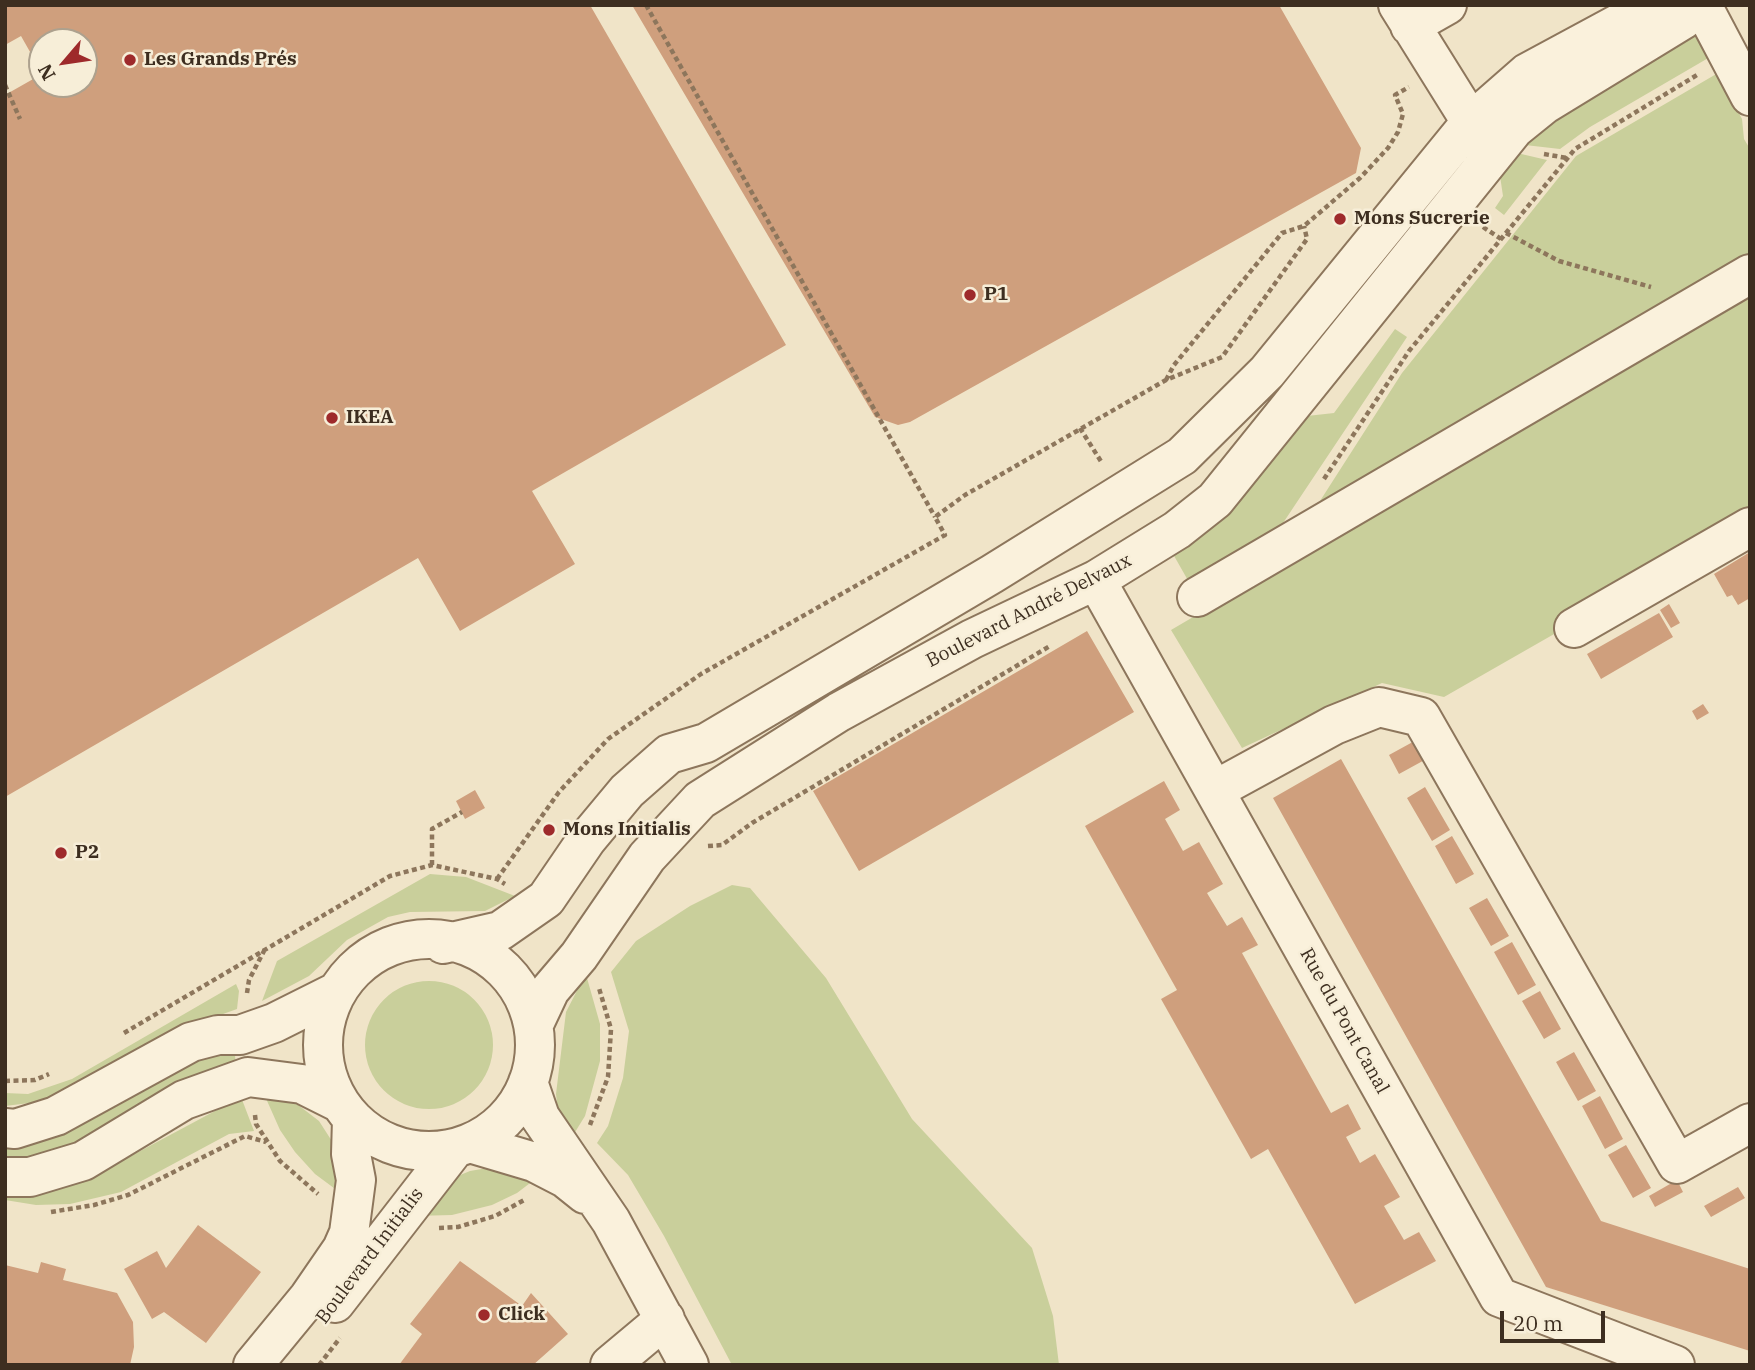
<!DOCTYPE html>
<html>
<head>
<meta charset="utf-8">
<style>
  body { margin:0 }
  #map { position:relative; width:1755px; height:1370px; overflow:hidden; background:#f0e4c8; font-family:"IBM Plex Serif",serif }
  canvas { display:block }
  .frame { position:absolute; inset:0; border:7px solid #3d2e20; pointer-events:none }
  .north { position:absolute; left:28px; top:28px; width:70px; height:70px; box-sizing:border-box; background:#f7eed8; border:2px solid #ada18e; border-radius:50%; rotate:241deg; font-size:19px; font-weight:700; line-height:28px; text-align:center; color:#3d2e20 }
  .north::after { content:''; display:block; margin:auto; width:24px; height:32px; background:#9e2a2b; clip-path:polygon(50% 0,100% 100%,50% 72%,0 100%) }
  .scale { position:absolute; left:1500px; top:1311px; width:105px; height:32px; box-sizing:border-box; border:4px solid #3d2e20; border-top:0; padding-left:9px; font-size:21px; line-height:24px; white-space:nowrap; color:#3d2e20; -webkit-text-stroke:5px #f7eed8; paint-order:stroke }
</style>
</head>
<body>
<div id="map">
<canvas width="1755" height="1370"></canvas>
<div class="frame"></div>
<div class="north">N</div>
<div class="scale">20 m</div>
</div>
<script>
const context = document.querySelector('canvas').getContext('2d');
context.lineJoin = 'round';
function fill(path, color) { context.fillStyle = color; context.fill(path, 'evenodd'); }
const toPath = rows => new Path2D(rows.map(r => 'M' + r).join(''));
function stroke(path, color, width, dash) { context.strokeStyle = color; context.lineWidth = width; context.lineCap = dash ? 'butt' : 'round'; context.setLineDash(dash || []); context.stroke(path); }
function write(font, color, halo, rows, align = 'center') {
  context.font = font + ' "IBM Plex Serif",serif'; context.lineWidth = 5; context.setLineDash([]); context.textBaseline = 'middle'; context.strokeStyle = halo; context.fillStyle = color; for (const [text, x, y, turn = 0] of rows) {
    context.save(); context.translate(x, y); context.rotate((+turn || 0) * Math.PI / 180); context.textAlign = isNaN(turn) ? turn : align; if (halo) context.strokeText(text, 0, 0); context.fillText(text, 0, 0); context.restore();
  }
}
fill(toPath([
  [1694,30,1710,57,1590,127,1560,149,1525,145,1544,125],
  [1718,73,1742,119,1744,139,1750,149,1750,258,1311,515,1402,373,1576,156],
  [1517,153,1547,160,1504,215,1495,208,1503,196,1500,176],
  [1750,290,1750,522,1444,697,1382,683,1242,748,1171,630],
  [1395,329,1407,337,1267,547,1194,591,1173,554,1230,514,1307,416,1334,413],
  [430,874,466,877,515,896,485,911,410,912,388,917,347,940,309,976,262,1001,277,961],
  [732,885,750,888,826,978,912,1119,1032,1248,1053,1316,1059,1365,732,1365,664,1236,628,1175,597,1143,608,1126,623,1078,629,1031,611,972,636,941,690,906],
  [584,977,587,978,600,1024,600,1061,585,1116,572,1137,558,1112,556,1094,566,1012],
  '365 1045a64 64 0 1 1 128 0a64 64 0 1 1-128 0Z',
  [236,984,239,991,237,1009,184,1028,46,1101,5,1106,5,1093,28,1094,72,1079],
  [234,1045,236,1066,119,1126,44,1158,5,1159,5,1145,43,1141,64,1134,210,1053],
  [264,1094,293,1101,319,1121,337,1149,346,1197,315,1174,295,1152,280,1130],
  [241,1097,254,1131,229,1134,121,1192,70,1204,36,1205,5,1200,5,1190,88,1179],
  [493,1167,538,1177,517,1193,492,1205,452,1215,414,1216,448,1180,470,1171]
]), '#c9cf9b');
fill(toPath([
  [5,5,590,5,786,345,532,491,575,564,460,631,418,558,5,797,5,95,42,74,42,84,84,84,84,42,42,42,42,73,21,36,5,45],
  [632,5,1279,5,1361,148,1356,173,910,422,898,425,875,417],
  [1750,552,1750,598,1738,605,1732,595,1727,597,1714,574],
  [1669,604,1680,623,1671,628,1660,610],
  [1659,613,1673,637,1601,679,1587,654],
  [1087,631,1134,712,859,871,813,791],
  [1703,704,1709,713,1697,720,1692,711],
  [1420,738,1430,757,1399,774,1389,755],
  [1341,759,1601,1221,1750,1269,1750,1351,1546,1287,1273,798],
  [1164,781,1180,810,1165,819,1183,851,1199,842,1223,884,1207,893,1227,926,1242,917,1258,945,1242,953,1331,1113,1348,1104,1361,1129,1346,1137,1360,1163,1375,1154,1400,1197,1384,1206,1404,1240,1419,1232,1436,1261,1355,1304,1268,1149,1251,1159,1161,999,1177,990,1085,826],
  [1425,787,1450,830,1432,841,1407,798],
  [475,790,485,808,465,819,456,801],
  [1452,836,1474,874,1456,884,1435,846],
  [1487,898,1509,936,1491,946,1469,908],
  [1512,942,1536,985,1518,995,1494,952],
  [1540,991,1561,1029,1544,1039,1522,1001],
  [1574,1052,1596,1091,1578,1101,1556,1062],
  [1600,1096,1623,1139,1605,1149,1582,1106],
  [1626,1145,1651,1188,1633,1198,1608,1155],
  [1677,1180,1683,1192,1655,1207,1649,1196],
  [1738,1187,1745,1198,1711,1217,1704,1206],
  [198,1225,261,1272,206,1343,164,1312,152,1319,124,1269,157,1251,166,1268],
  [460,1261,522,1306,531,1293,568,1334,533,1365,399,1365,422,1334,410,1324],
  [41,1262,66,1269,63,1280,117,1293,133,1322,134,1347,130,1365,5,1365,5,1265,38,1273]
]), '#cf9f7d');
const minor = toPath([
  [1398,5,1471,122,1491,138],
  [1702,5,1750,96],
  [1410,26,1447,5],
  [1096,580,1499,1297,1675,1365],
  [1197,597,1750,274],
  [1574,628,1750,527],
  [1215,790,1334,725,1379,707,1421,717,1677,1164,1750,1123],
  '323 1045a106 106 0 1 1 212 0a106 106 0 1 1-212 0Z',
  [443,944,500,931,546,899,587,839,627,791,669,754,706,743,992,574,1182,456,1267,372,1471,122,1527,73,1653,5],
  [534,1024,550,990,579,956,647,857,700,800,839,712,972,639,1096,580,1177,530,1215,500,1514,129,1545,104,1684,19,1692,5],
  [528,1082,540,1117,611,1221,689,1365],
  [5,1128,15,1129,56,1116,191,1042,218,1035,240,1035,274,1023,332,994],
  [470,1143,534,1162,565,1178,585,1194],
  [5,1177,30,1177,83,1161,184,1100,248,1077,302,1084,338,1102],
  [335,1303,455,1148],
  [253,1365,309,1297,342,1249,349,1233,356,1180,351,1154,352,1119],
  [610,1365,665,1319]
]);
stroke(minor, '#8d765c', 42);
stroke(toPath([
  [646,5,935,517],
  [5,85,20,119],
  [1544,154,1567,158],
  [1483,227,1501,239],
  [1506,233,1559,261,1651,287],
  [1166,380,1174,365,1282,233,1304,226,1360,178,1388,148,1398,132,1403,114,1395,95,1409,87],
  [1080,428,1102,463],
  [1324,479,1409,351,1575,149,1697,75],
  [708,846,722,845,752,823,1050,646],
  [432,865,432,829,462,812],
  [497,879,559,792,608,739,701,674,945,535,935,517,965,495,1166,380,1222,357,1307,239,1304,226],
  [247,993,249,980,265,949],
  [124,1033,390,876,432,865,497,879,505,884],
  [5,1081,35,1080,49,1074],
  [255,1115,256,1124,280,1161,318,1194],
  [590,1125,608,1077,611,1029,599,988],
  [51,1212,94,1205,128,1195,245,1136,266,1142],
  [439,1228,458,1227,495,1216,526,1199],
  [319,1365,340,1338]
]), '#8d765c', 4.5, [5, 3.5]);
stroke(minor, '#faf1dc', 38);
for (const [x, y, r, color] of [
  [130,60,7,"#9e2a2b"],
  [1340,219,7,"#9e2a2b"],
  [970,295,7,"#9e2a2b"],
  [332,418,7,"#9e2a2b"],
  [549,830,7,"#9e2a2b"],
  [61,853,7,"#9e2a2b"],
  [484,1315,7,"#9e2a2b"]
]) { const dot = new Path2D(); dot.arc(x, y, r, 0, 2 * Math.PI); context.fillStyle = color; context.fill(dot); stroke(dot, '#f7eed8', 2.5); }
write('bold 19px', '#3d2e20', '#f7eed8', [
  ["Les Grands Prés",144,60],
  ["Mons Sucrerie",1354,219],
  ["P1",984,295],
  ["IKEA",346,418],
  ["Mons Initialis",563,830],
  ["P2",75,853],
  ["Click",498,1315]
], 'left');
write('19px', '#3d2e20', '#f7eed8', [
  ["Boulevard André Delvaux",1029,611,-27],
  ["Rue du Pont Canal",1344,1021,61],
  ["Boulevard Initialis",370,1256,-53]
]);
</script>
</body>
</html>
